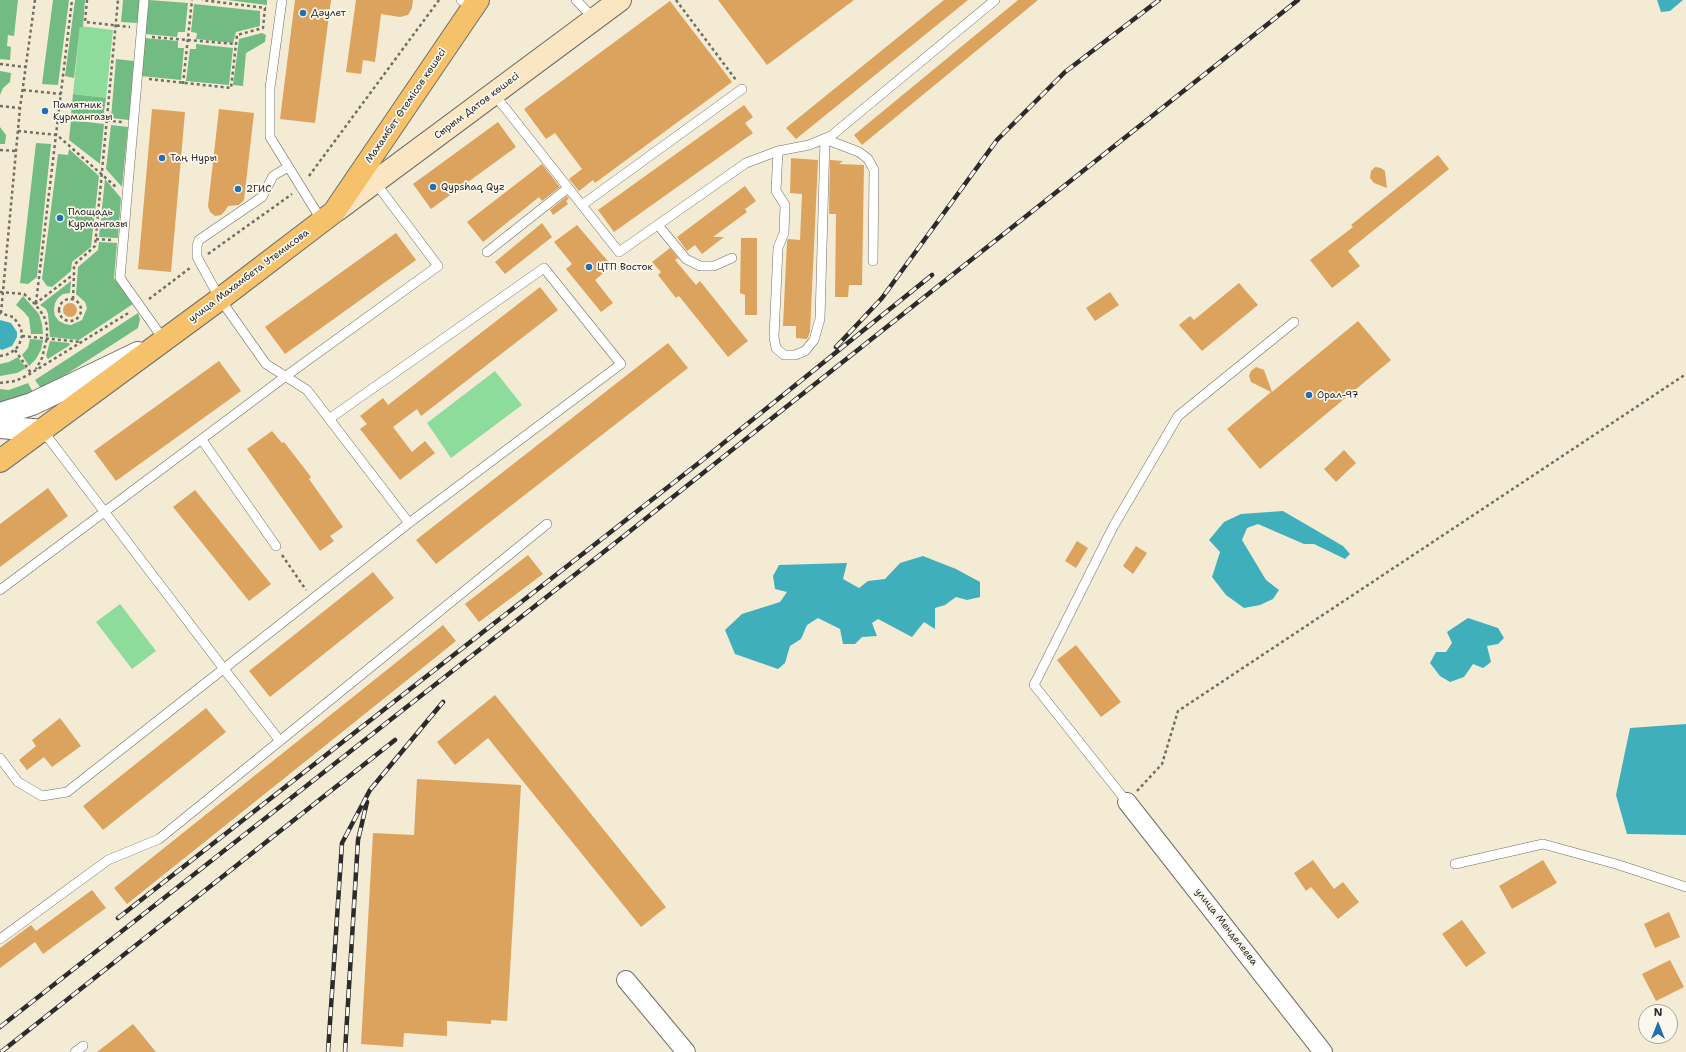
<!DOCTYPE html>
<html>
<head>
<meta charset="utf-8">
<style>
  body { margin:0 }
  #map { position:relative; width:1686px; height:1052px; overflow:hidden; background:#f3ebd4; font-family:"Shantell Sans",sans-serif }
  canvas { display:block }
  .north { position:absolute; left:1638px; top:1004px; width:40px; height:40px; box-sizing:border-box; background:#fbf7ec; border:1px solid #a8a59f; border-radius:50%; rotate:0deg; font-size:11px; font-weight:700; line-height:16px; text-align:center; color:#2b2b2b }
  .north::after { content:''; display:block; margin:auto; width:14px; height:18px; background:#1f6fb2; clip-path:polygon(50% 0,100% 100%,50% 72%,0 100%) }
</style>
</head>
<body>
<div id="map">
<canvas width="1686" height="1052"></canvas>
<div class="north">N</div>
</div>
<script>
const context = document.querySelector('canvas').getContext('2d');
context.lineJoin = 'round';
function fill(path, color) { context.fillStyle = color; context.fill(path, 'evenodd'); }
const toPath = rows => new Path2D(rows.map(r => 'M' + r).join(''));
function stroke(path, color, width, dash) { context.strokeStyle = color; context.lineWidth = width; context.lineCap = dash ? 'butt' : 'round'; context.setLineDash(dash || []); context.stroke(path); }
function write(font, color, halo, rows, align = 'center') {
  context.font = font + ' "Shantell Sans",sans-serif'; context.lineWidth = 3.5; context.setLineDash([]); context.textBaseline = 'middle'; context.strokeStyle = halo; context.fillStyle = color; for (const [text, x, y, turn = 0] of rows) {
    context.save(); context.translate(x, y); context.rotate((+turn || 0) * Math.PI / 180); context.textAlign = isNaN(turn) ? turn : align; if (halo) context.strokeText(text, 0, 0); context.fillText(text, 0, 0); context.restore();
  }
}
fill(toPath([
  [80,26,113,30,106,98,73,94],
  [495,371,522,405,451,458,427,423],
  [120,604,156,651,132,669,96,622]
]), '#8ddc9b');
fill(toPath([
  [0,0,18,0,14,36,8,35,7,46,11,47,10,60,0,59],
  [53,0,69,0,58,85,42,84],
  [75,0,85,0,83,27,80,27,74,78,65,76],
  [123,0,140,0,138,23,121,22],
  [149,0,188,3,185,32,178,32,177,37,145,34],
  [227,0,267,0,267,5],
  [194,4,260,11,260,26,236,32,233,43,196,39,197,33,191,32],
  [262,33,266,35,265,42,246,53,243,86,233,85,239,39],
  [145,38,178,41,178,48,184,48,181,80,141,76],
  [196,44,233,48,229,85,186,81,190,49,196,49],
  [116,59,134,61,129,120,111,118],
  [0,71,11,73,10,82,3,88,0,95],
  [73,94,106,98,103,118,71,114],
  [71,120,104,124,100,164,69,140],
  [111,125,128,127,122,187,106,169],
  [0,127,6,135,5,144,0,144],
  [36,143,51,144,37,277,28,284,20,283],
  [69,149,99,176,91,247,72,262,71,271,52,287,47,286,42,279,58,154,68,155],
  [105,179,121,198,118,238,99,237],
  [99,242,117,243,114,278,133,304,79,340,50,337,48,314,46,309,40,305,71,281,70,293,63,294,58,298,55,303,54,310,55,316,59,321,65,324,71,325,82,320,87,308,85,302,76,294,78,267,98,250],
  [23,296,39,314,42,324,43,334,31,334,29,318,24,312,16,305],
  [138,313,140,319,138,328,42,390,35,380],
  [30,339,43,340,41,350,36,359,29,366,22,355,28,348],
  [50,341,69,343,70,345,48,359,46,356],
  [18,357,26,368,17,373,0,376,0,364,9,362],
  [28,383,34,394,0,406,0,389,9,390]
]), '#72bc83');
fill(toPath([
  [1657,0,1683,0,1670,11,1661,12],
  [0,320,11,323,17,332,17,337,12,346,2,350,0,349],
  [1283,511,1343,546,1350,554,1345,559,1314,544,1304,544,1258,524,1247,528,1242,540,1266,580,1279,590,1273,599,1260,605,1244,608,1226,595,1212,577,1220,552,1209,540,1224,522,1241,514],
  [923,556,956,569,980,582,980,597,967,600,956,597,945,605,935,608,935,629,924,622,912,637,878,619,872,623,877,636,862,637,855,644,843,644,840,629,818,618,807,625,801,639,790,646,785,663,778,669,735,654,725,630,742,614,780,602,787,592,775,589,773,576,779,565,847,563,843,579,859,588,868,581,885,579,900,563],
  [1468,618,1498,628,1504,638,1498,644,1487,646,1491,662,1483,668,1473,664,1464,677,1450,682,1440,676,1430,663,1436,652,1446,652,1452,643,1447,632],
  [1686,724,1686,835,1627,834,1616,795,1630,728]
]), '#40afbc');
fill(toPath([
  [295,0,331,0,315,123,280,119],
  [356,0,413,0,412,8,408,15,400,17,381,14,375,62,363,60,361,74,346,72],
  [718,0,854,0,767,65],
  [944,0,968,0,796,139,786,128],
  [1018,0,1038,0,862,145,854,135],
  [670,1,732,82,595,183,593,180,579,191,569,179,582,169,555,133,546,139,524,109],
  [744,105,753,117,745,123,753,133,614,232,598,210],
  [152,109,185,112,171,272,138,269],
  [219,109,254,113,244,200,239,205,228,206,225,211,221,215,215,216,210,212,208,206],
  [498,122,516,147,431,209,413,184],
  [1438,155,1449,169,1348,251,1360,266,1332,288,1310,260,1353,227,1351,225],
  [791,158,818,160,810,332,807,339,796,338,796,326,783,326,787,241,788,239,800,240,802,194,790,193],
  [830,160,843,161,839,164,864,165,862,285,849,285,848,297,835,297,836,214,829,214],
  [542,164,560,187,542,201,539,197,483,242,467,222],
  [1375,167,1381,168,1385,171,1387,188,1374,183,1370,178,1371,171],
  [745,186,756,201,745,209,747,212,713,237,724,237,702,254,695,245,687,251,677,237],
  [567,196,569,198,566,201,568,204,553,215,550,210],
  [542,223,552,237,505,274,495,262],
  [577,225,612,266,595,280,613,303,601,312,566,269,572,264,554,242],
  [396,233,416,260,285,354,265,327],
  [741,238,757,238,757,315,745,315,745,295,740,293],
  [670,248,678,258,675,260,696,285,700,281,748,341,728,357,679,296,676,298,658,275,661,272,652,262],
  [1239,283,1258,305,1202,351,1179,325,1190,316,1194,320],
  [540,287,558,310,421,416,417,409,393,427,412,452,425,441,435,453,400,480,360,429,367,424,360,416,383,398,388,405],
  [1110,292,1119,305,1095,321,1086,308],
  '63 310a7 7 0 1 1 14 0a7 7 0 1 1-14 0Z',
  [1358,321,1391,360,1260,469,1227,429,1271,392,1251,382,1249,376,1251,371,1256,367,1264,370,1272,392],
  [668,343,688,368,436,564,416,540],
  [219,361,241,391,116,481,94,451],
  [272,431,282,443,284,442,311,477,309,479,343,527,330,536,334,541,320,551,247,449],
  [1344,450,1356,463,1336,482,1324,469],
  [48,488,68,516,0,567,0,524],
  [195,490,271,584,249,601,173,507],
  [1077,541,1088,548,1076,568,1065,561],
  [1136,546,1147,553,1133,574,1123,566],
  [528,555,543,574,479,622,465,604],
  [373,572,394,598,270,697,249,671],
  [443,625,456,641,127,904,114,888],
  [1076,645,1121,702,1101,717,1057,660],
  [495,695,666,907,641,927,488,738,455,765,437,742],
  [206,708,226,732,103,830,83,806],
  [60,718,81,746,52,767,44,757,27,770,19,760,36,746,32,740],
  [417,779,521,785,507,1021,491,1020,491,1024,447,1021,447,1036,404,1033,403,1047,361,1044,373,833,414,835],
  [1313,860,1334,889,1343,882,1359,902,1338,919,1311,887,1306,891,1294,873],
  [1543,860,1557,883,1512,909,1499,886],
  [92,890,106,908,43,954,35,942,0,968,0,948,31,925,36,931],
  [1669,912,1680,937,1655,948,1644,924],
  [1462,920,1486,953,1466,967,1442,934],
  [1670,960,1684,987,1656,1001,1642,974],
  [133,1024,156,1052,97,1052]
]), '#dba35d');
const service = toPath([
  [144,0,120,278,164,340],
  [282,0,270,88,270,137,322,221],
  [461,0,473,8],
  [576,0,594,19],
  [494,94,619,252,746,163,778,151,809,145,831,136,995,0],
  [778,151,776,191,785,205,784,233,778,248,774,337,776,348,784,355,795,355,805,351,814,340,820,319,825,139,859,152,868,159,874,170,873,261],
  [582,205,742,89],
  [658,225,686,259,700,266,714,266,732,258],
  [487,252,568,188],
  [329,419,544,268,621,364,409,523],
  [43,431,224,669,280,741],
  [202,440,276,546],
  [0,590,286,376,438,266,375,182],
  [0,758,18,782,42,796,67,792,409,523,307,390,266,364,220,299,197,257,197,246,199,240,262,197,273,176,288,167],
  [1127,802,1034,685,1113,527,1178,416,1294,322],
  [1455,864,1543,844,1616,864,1686,887],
  [0,939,108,860,159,839,547,524],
  [75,1052,83,1046]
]);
const minor = toPath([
  [1127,802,1323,1052],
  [626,980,686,1052]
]);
const tertiary = toPath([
  [0,414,32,404,138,353],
  [0,427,43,431]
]);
const secondary = toPath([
  [337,210,620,0]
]);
const primary = toPath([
  [0,461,220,299,334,212,478,0]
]);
stroke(service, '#716e66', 10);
stroke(minor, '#716e66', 20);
stroke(tertiary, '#716e66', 24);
stroke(secondary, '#716e66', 24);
stroke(primary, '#716e66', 24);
stroke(toPath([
  [87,0,85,22,130,27],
  [676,0,736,80],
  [152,37,235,44],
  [0,64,25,67],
  [149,79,231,88,237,35,263,28,265,8,202,0],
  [183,84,192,0],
  [23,90,61,94],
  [0,106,20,108],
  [59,116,122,122],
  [18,131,57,135,116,187],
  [0,150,16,151],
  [309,176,439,0],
  [96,239,111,240],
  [208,254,292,194],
  [0,292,24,294,35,304,44,316,47,326,47,338,42,358,36,369],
  '59 310a11 11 0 1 1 22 0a11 11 0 1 1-22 0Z',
  [73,299,74,274],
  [149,299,190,268],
  [36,303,72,0],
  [35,304,74,274,74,265,95,246,118,0],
  [1,313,20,108,35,0],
  [22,336,81,342],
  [15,350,31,373],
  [0,356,6,355,15,350,19,345,22,336,21,328,17,322,13,317,0,313],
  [0,383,15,381,28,375,130,312],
  [282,555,306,590],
  [1137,791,1162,764,1178,711,1686,374]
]), '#716e66', 2.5, [3, 3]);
stroke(service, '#fff', 9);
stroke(minor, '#fff', 18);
stroke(tertiary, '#fff', 22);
stroke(secondary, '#fbe6c4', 22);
stroke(primary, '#f5c16b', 22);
const rail = toPath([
  [836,347,882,298,997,140,1065,72,1159,0],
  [118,918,700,462,932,275],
  [0,1027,610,547,1298,0],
  [1,1052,395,740],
  [328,1052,342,843,370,790,443,702],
  [345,1052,358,840,367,802]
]);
stroke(rail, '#2b2b2b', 4.5);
stroke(rail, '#fbf7ec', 3, [9]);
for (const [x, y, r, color] of [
  [303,13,4,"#1f6fb2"],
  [45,111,4,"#1f6fb2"],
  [162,158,4,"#1f6fb2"],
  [433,187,4,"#1f6fb2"],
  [238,189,4,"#1f6fb2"],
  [60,218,4,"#1f6fb2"],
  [589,267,4,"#1f6fb2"],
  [1309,395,4,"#1f6fb2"]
]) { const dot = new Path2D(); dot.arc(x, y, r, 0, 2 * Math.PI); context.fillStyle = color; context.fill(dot); stroke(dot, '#fbf7ec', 1.5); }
write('10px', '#2b2b2b', '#fbf7ec', [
  ["Дәулет",311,13],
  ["Памятник",53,105],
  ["Курмангазы",53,117],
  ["Таң Нуры",170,158],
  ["Qypshaq Qyz",441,187],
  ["2ГИС",246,189],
  ["Площадь",68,212],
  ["Курмангазы",68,224],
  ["ЦТП Восток",597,267],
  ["Орал-97",1317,395]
], 'left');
write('10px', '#2b2b2b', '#fbf7ec', [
  ["Махамбет Өтемісов көшесі",406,106,-56],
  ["Сырым Датов көшесі",477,106,-37],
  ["улица Махамбета Утемисова",249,276,-37],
  ["улица Менделеева",1226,927,52]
]);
</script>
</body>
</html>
